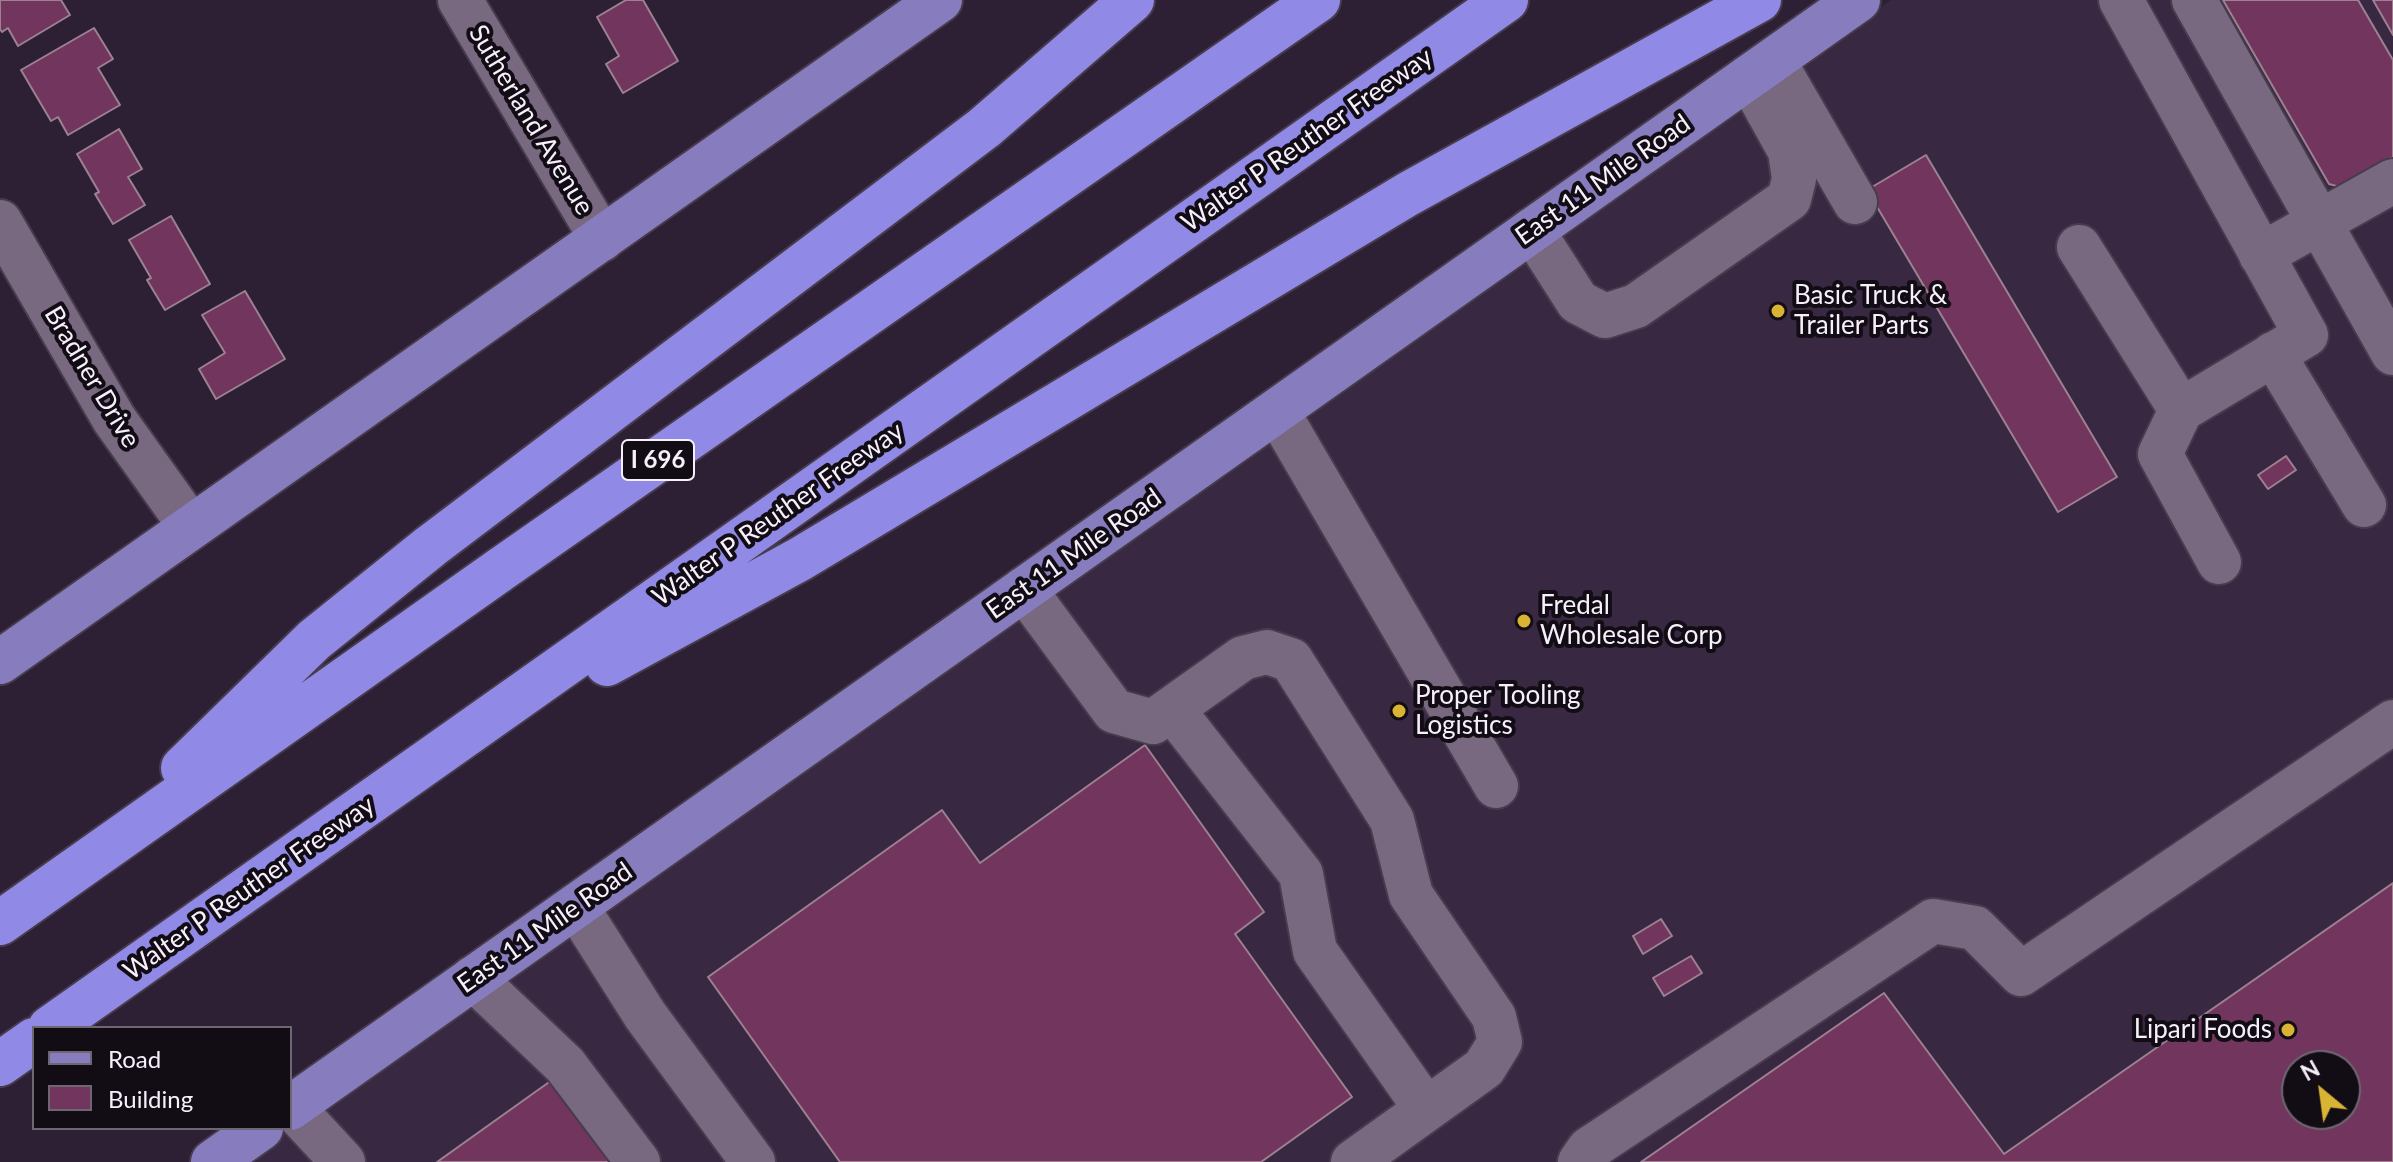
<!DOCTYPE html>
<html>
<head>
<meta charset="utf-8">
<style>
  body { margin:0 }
  #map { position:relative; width:2393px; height:1162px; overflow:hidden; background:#2d2034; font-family:Lato,sans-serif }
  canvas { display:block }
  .legend { position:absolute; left:32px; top:1026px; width:260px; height:104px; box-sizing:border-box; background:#120d15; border:2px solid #6e6772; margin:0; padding:10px 14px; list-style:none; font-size:24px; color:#f8effd }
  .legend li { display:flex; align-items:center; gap:16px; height:40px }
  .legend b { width:40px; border:2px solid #6e6772 }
  .north { position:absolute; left:2281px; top:1050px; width:80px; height:80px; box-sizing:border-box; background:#120d15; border:2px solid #6e6772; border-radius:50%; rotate:331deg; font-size:22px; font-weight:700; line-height:32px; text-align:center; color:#f8effd }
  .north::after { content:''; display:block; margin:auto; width:28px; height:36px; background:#d9b334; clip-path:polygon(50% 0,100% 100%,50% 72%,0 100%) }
</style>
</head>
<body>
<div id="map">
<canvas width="2393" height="1162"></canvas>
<ul class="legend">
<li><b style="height:10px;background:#877cbd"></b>Road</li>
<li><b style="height:22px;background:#72355e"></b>Building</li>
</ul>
<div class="north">N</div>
</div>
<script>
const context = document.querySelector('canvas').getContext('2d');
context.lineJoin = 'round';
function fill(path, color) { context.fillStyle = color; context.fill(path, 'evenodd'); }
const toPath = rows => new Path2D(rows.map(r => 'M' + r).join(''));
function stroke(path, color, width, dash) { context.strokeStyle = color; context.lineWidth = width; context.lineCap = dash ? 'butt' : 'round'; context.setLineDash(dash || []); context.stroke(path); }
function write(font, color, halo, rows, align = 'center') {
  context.font = font + ' Lato,sans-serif'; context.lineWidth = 8; context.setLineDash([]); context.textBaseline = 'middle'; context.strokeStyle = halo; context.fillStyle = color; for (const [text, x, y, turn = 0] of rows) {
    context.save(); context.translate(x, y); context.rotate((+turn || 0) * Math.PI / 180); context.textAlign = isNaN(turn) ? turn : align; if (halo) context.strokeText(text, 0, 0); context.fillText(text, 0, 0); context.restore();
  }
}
fill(toPath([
  [1891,0,2393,0,2393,1162,244,1162,962,653],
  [2297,1066,2345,1066,2345,1114,2297,1114]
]), '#392841');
const building = toPath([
  [0,0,61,0,70,15,18,46,8,28,2,32,0,29,0,0],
  [626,0,643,0,678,61,623,93,606,64,619,56,597,17,626,0],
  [2223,0,2358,0,2393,60,2393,157,2340,187,2329,184,2223,0],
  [2373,0,2393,0,2393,35,2373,0],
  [94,28,113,59,98,68,120,105,68,135,58,117,51,121,21,70,94,28],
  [119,129,142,169,128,177,145,205,113,224,95,194,99,192,77,154,119,129],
  [1926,155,2117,477,2058,512,1867,190,1926,155],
  [171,216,210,284,165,310,147,280,151,278,129,240,171,216],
  [245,291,285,359,216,399,199,369,225,353,202,315,245,291],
  [2286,456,2296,470,2268,489,2258,475,2286,456],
  [1145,745,1264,912,1235,934,1352,1097,1261,1162,840,1162,708,977,942,810,980,863,1145,745],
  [2393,883,2393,1162,1641,1162,1884,993,2004,1154,2393,883],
  [2297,1066,2345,1066,2345,1114,2297,1114,2297,1066],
  [1661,919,1672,936,1643,954,1633,936,1661,919],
  [1691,956,1702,973,1664,996,1653,978,1691,956],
  [552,1080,610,1162,437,1162,552,1080]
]);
fill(building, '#72355e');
stroke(building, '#9c8191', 2);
const minor = toPath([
  [460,0,602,239],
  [2194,0,2393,353],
  [1780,72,1855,202],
  [0,222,114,419,191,527],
  [1532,230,1578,302,1605,316,1636,306,1789,199,1794,179,1790,151,1749,77],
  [2079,247,2181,410,2306,335,2121,0],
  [2261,255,2393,181],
  [2273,354,2364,505],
  [2181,410,2160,454,2219,562],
  [1277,411,1496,786],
  [1024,589,1114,711,1153,722,1243,658,1267,652,1291,660,1392,820,1411,895,1494,1017,1500,1042,1484,1068,1353,1162],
  [1172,709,1301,874,1315,951,1426,1109],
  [576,906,645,1015,753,1162],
  [473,978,565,1065,638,1162],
  [292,1107,343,1162],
  [1580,1162,1589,1149,1933,921,1975,928,2021,974,2393,722]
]);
const major = toPath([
  [0,662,940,0],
  [290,1108,1858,0],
  [213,1162,261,1128]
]);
const highway = toPath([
  [607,664,800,559,1408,194,1759,0],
  [183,768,314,640,431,546,984,128,1132,0],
  [0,923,504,567,1318,0],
  [50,1028,1506,0],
  [0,1064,34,1040]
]);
stroke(minor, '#473c4d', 48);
stroke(major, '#473c4d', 48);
stroke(highway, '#473c4d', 48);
stroke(minor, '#786980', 44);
stroke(major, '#877cbd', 44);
stroke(highway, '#9189e6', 44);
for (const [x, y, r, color] of [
  [1778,311,8,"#d9b334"],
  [1524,621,8,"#d9b334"],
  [1399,711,8,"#d9b334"],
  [2288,1030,8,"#d9b334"]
]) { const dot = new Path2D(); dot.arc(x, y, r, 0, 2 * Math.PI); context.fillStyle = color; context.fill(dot); stroke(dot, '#120d15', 3); }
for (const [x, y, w] of [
  [658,460,72]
]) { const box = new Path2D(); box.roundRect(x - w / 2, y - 20, w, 40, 6); context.fillStyle = '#120d15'; context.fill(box); stroke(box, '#f8effd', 2); }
write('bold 24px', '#f8effd', null, [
  ["I 696",658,460]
]);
write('26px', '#f8effd', '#120d15', [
  ["Sutherland Avenue",531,120,59],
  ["Walter P Reuther Freeway",1307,140,-35],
  ["East 11 Mile Road",1603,180,-35],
  ["Bradner Drive",92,377,59],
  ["Walter P Reuther Freeway",778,514,-35],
  ["East 11 Mile Road",1074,554,-35],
  ["Walter P Reuther Freeway",249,888,-35],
  ["East 11 Mile Road",545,928,-35]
]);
write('26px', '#f8effd', '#120d15', [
  ["Basic Truck &",1794,296],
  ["Trailer Parts",1794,326],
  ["Fredal",1540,606],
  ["Wholesale Corp",1540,636],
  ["Proper Tooling",1415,696],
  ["Logistics",1415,726],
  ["Lipari Foods",2272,1030,"right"]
], 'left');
</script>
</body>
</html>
